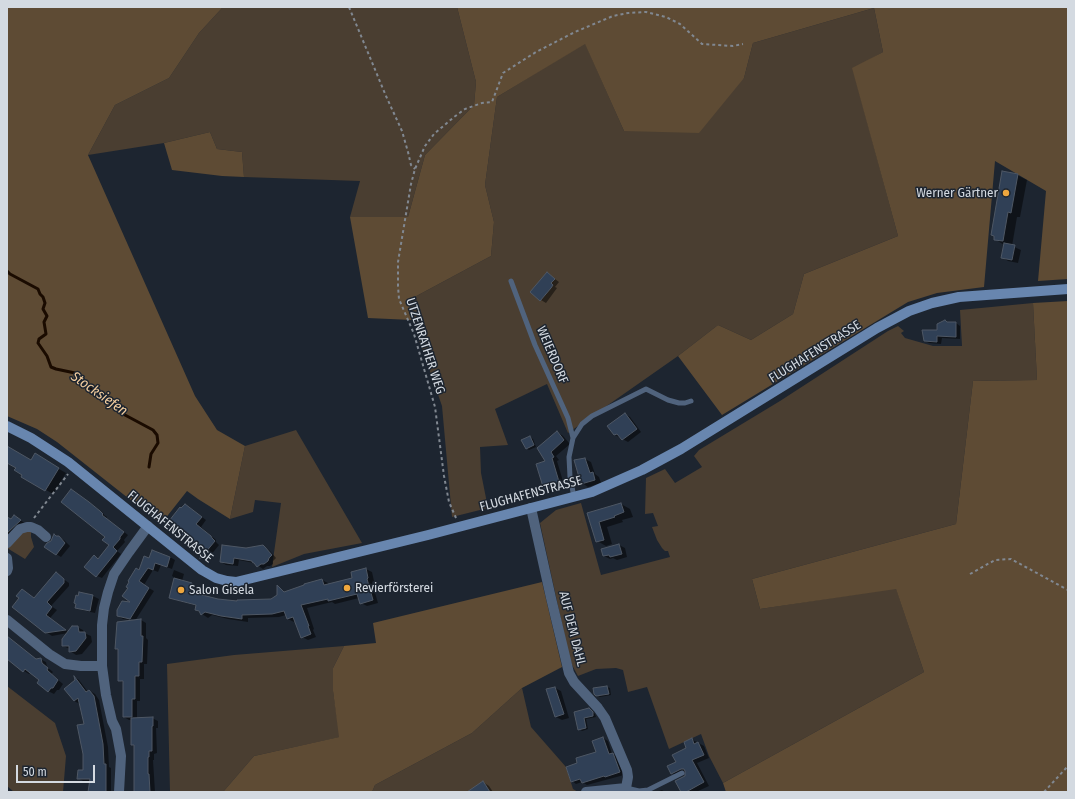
<!DOCTYPE html>
<html>
<head>
<meta charset="utf-8">
<style>
  body { margin:0 }
  #map { position:relative; width:1075px; height:799px; overflow:hidden; background:#1d2530; font-family:"Fira Sans Condensed",sans-serif }
  canvas { display:block }
  .frame { position:absolute; inset:0; border:8px solid #d4dae1; pointer-events:none }
  .scale { position:absolute; left:16px; top:765px; width:79px; height:18px; box-sizing:border-box; border:2px solid #d4dae1; border-top:0; padding-left:5px; font-size:12px; line-height:14px; white-space:nowrap; color:#d4dae1; -webkit-text-stroke:3px #1d2530; paint-order:stroke }
</style>
</head>
<body>
<div id="map">
<canvas width="1075" height="799"></canvas>
<div class="frame"></div>
<div class="scale">50 m</div>
</div>
<script>
const context = document.querySelector('canvas').getContext('2d');
context.lineJoin = 'round';
function fill(path, color) { context.fillStyle = color; context.fill(path, 'evenodd'); }
const toPath = rows => new Path2D(rows.map(r => 'M' + r).join(''));
function stroke(path, color, width, dash) { context.strokeStyle = color; context.lineWidth = width; context.lineCap = dash ? 'butt' : 'round'; context.setLineDash(dash || []); context.stroke(path); }
function write(font, color, halo, rows, align = 'center') {
  context.font = font + ' "Fira Sans Condensed",sans-serif'; context.lineWidth = 3; context.setLineDash([]); context.textBaseline = 'middle'; context.strokeStyle = halo; context.fillStyle = color; for (const [text, x, y, turn = 0] of rows) {
    context.save(); context.translate(x, y); context.rotate((+turn || 0) * Math.PI / 180); context.textAlign = isNaN(turn) ? turn : align; if (halo) context.strokeText(text, 0, 0); context.fillText(text, 0, 0); context.restore();
  }
}
fill(toPath([
  [223,7,457,7,476,82,474,105,425,155,408,217,350,217,360,181,244,177,242,152,217,149,210,132,164,143,88,155,115,105,169,78,199,33],
  [874,8,883,52,853,69,898,236,804,274,793,314,751,340,718,325,678,356,568,433,547,384,495,409,508,445,480,447,481,473,488,508,452,517,442,406,412,320,409,300,491,256,494,222,485,185,497,97,585,43,624,131,744,78,753,43],
  [1033,303,1037,380,973,381,956,524,752,579,760,609,896,588,924,672,723,783,709,756,701,734,669,749,647,687,628,692,623,670,616,668,596,669,578,676,572,665,568,652,540,523,556,510,581,503,601,575,670,557,668,551,665,551,662,548,657,540,652,527,658,526,653,513,645,514,646,478,665,469,675,483,702,467,694,456,699,450,780,401,888,331,898,326,904,331,901,333,905,338,933,346,962,346,960,310],
  [296,430,362,543,304,554,272,567,281,503,255,500,253,512,230,519,245,446],
  [24,530,31,532,31,537,34,547,25,559,7,548,8,545],
  [344,646,333,668,333,691,340,737,254,756,223,792,170,792,167,664,234,655],
  [7,686,55,723,66,756,63,792,14,792,7,786],
  [522,688,531,727,566,767,573,789,578,792,372,792,375,785,472,733]
]), '#4a3e31');
fill(toPath([
  [7,7,223,7,199,33,169,78,115,105,88,155,195,396,217,430,245,446,230,519,198,499,187,491,161,524,57,442,37,429,7,416],
  [457,7,1068,7,1068,279,1038,281,1046,191,995,161,984,287,937,293,908,302,722,415,678,356,718,325,751,340,793,314,804,274,898,236,852,68,883,52,874,8,753,43,744,78,699,133,624,131,585,44,497,97,485,185,494,222,491,256,409,300,412,320,368,318,350,217,408,217,425,155,474,105,476,82],
  [210,132,217,149,242,152,244,177,222,176,172,170,164,143],
  [1068,301,1068,792,726,792,723,783,924,672,896,589,760,609,752,579,956,524,973,381,1037,380,1033,303],
  [542,582,562,667,522,688,472,733,375,785,372,792,223,792,254,756,339,737,333,691,333,668,344,646,376,643,373,623]
]), '#5e4b34');
fill(toPath([
  [1017,175,1027,180,1020,217,1017,217,1012,246,1021,250,1018,263,1008,261,1002,257,1004,245,995,239],
  [547,273,559,282,555,287,557,288,546,303,541,300],
  [949,323,956,323,960,326,960,339,942,338,941,344,929,343,925,341],
  [625,414,630,417,641,432,628,442,615,435],
  [557,432,563,436,570,444,556,456,559,460,557,461,565,488,551,493,545,489,546,461],
  [530,437,533,439,536,447,529,450,526,448],
  [7,447,31,461,35,455,66,473,53,494,22,476,23,475,17,467,7,461],
  [585,459,591,462,595,474,599,477,601,483,588,487,582,483],
  [76,493,94,506,104,514,104,515,107,517,106,518,128,535,124,540,125,542,117,551,121,554,102,578,97,576,94,556,99,559,110,545,106,536],
  [621,504,630,509,633,517,622,520,623,522,607,527,612,544,606,546,597,541,588,514],
  [190,508,206,520,201,527,216,540,216,542,219,545,206,561,201,558,201,548,182,534,180,536,175,533],
  [14,517,25,523,7,539,7,518,12,521],
  [57,537,58,537,64,540,70,546,61,557,56,554],
  [619,545,625,548,627,557,617,560,613,558,610,559,604,556],
  [263,546,270,551,276,558,273,561,273,564,270,566,267,566,263,569,254,563,239,560,238,566,226,565,221,562,246,549],
  [152,551,170,557,175,560,172,569,161,565,158,572,153,570,144,585,154,591,135,621,141,620,146,623,146,638,148,640,147,664,144,664,144,679,140,679,140,701,137,701,137,718,152,718,158,721,158,728,156,728,157,753,154,754,154,760,153,760,155,792,136,792,135,746,132,745,132,720,129,720,124,717,124,683,119,680,119,650,116,649,136,621,126,616,125,617,130,620,123,619,118,616,135,604,140,571,150,559],
  [366,569,372,572,374,581,372,582,378,603,367,606,361,603,359,598,335,604,332,602,307,608,314,629,313,630,316,637,308,640,302,637,296,621,294,622,288,619,286,615,279,617,248,618,248,622,228,619,212,615,208,618,196,610,197,606,176,600,170,597,175,578,172,576,174,570,184,574,182,581,192,584,198,587,196,595,217,600,238,603,272,600,278,595,278,587,286,593,322,580,328,583,328,585,354,578],
  [56,574,69,583,69,586,51,606,57,610,50,618,68,632,77,627,83,630,84,633,91,636,92,642,82,654,76,655,70,651,70,649,63,646,68,633,52,636,46,632,34,599],
  [93,596,99,599,95,613,82,610,77,607],
  [7,637,37,660,40,659,46,662,47,667,53,672,51,674,63,684,59,690,57,690,54,694,48,691,41,680,31,672,29,674,24,671,7,658],
  [76,678,79,680,88,692,90,691,95,694,99,700,108,747,109,767,111,768,111,791,110,792,89,792,91,781,83,781,78,778,84,771,85,725,80,704,74,701],
  [607,687,610,688,611,695,600,697,597,695],
  [555,688,561,691,569,718,562,720,556,717],
  [589,709,595,714,596,717,586,719,588,729,582,731,579,729,575,712],
  [603,738,608,741,612,754,617,756,624,775,587,785,582,782,576,784,572,781,579,764,597,752],
  [691,739,704,746,709,758,697,763,709,786,696,792,682,792,686,772,677,776,672,773,677,762,688,748],
  [483,782,489,786,493,792,468,792],
  [662,790,665,792,656,792]
]), '#0007');
stroke(toPath([
  [7,271,10,274,38,289,40,294,43,297,45,303,43,309,47,316,44,322,46,334,39,339,38,343,47,356,51,367,56,369,75,373,83,382,91,389,98,393,125,415,153,430,157,435,158,443,151,454,149,467]
]), '#1a0b00', 3);
const building = toPath([
  [1002,171,1018,174,1011,213,1008,212,1003,241,994,240,994,236,991,235,1002,171],
  [1004,243,1015,245,1012,260,1001,258,1004,243],
  [547,272,555,279,551,283,553,285,551,288,540,301,530,292,547,272],
  [945,320,947,322,956,322,956,337,937,336,937,342,924,341,922,330,937,330,937,324,945,320],
  [625,413,637,429,622,440,617,434,614,435,607,426,625,413],
  [557,431,564,440,551,452,554,457,552,458,560,485,544,490,536,464,545,461,537,448,557,431],
  [530,436,534,445,526,449,521,440,530,436],
  [7,446,31,460,35,453,59,468,45,491,21,477,22,475,14,470,16,468,7,463,7,446],
  [585,458,590,473,593,472,595,480,581,484,574,460,585,458],
  [71,489,89,502,100,511,103,514,102,515,124,532,120,537,120,539,113,547,117,551,96,577,84,567,94,555,98,559,109,545,102,540,105,537,61,502,71,489],
  [621,503,624,512,614,516,615,517,599,522,604,540,596,542,587,513,621,503],
  [185,504,202,517,196,524,211,536,212,538,215,541,200,559,200,549,177,531,175,534,165,526,180,507,181,508,185,504],
  [14,515,21,520,7,533,7,517,11,519,14,515],
  [54,534,56,536,59,536,65,543,56,555,44,547,47,543,51,541,54,534],
  [619,544,622,554,610,557,609,555,603,556,601,549,619,544],
  [222,545,246,548,263,545,265,547,272,555,269,558,268,561,264,564,261,564,257,567,254,563,252,562,252,561,234,558,233,564,220,562,222,545],
  [152,550,170,557,167,567,155,563,153,570,148,568,139,581,149,588,130,619,117,616,117,610,122,601,130,602,122,596,128,588,126,587,129,582,128,581,136,568,139,570,144,556,149,558,152,550],
  [366,568,368,578,367,579,373,600,360,604,357,594,328,601,328,599,301,605,309,626,308,626,311,634,301,638,293,617,287,619,284,611,272,614,242,615,242,619,221,616,205,612,201,615,199,611,195,610,196,605,169,598,174,578,192,583,190,592,218,599,237,601,237,600,271,599,277,595,277,585,284,592,304,585,304,584,322,579,324,585,352,578,351,572,366,568],
  [56,572,64,579,64,583,47,602,52,607,46,615,66,630,45,633,12,607,19,598,16,596,22,589,34,598,56,572],
  [79,592,93,595,90,611,75,608,76,604,74,603,76,595,78,596,79,592],
  [141,619,141,636,143,636,142,662,139,662,139,676,135,676,135,699,132,699,132,717,123,717,123,681,118,681,118,649,115,649,117,622,141,619],
  [72,626,78,626,79,632,85,632,86,638,76,651,69,652,69,646,62,646,62,639,72,626],
  [7,636,36,659,41,658,42,663,48,668,47,670,58,680,53,688,51,688,48,692,37,683,39,680,25,669,23,672,7,659,7,636],
  [74,676,86,692,89,690,94,696,103,744,104,764,106,764,106,792,88,792,90,779,77,779,78,770,83,770,83,754,77,725,84,724,78,698,74,701,64,689,75,680,74,676],
  [607,686,609,694,596,696,594,694,593,688,607,686],
  [555,687,564,714,555,717,546,689,555,687],
  [589,708,593,712,593,716,584,718,586,728,578,730,574,712,589,708],
  [153,717,153,726,152,726,152,751,149,751,149,757,148,757,148,774,149,774,150,792,134,792,134,745,131,745,131,718,153,717],
  [603,737,609,754,613,753,620,772,605,777,604,776,582,783,580,779,571,782,566,767,577,763,576,758,596,752,592,741,603,737],
  [692,738,694,744,698,742,704,755,692,760,704,782,686,792,681,792,675,781,685,776,685,771,684,769,681,769,671,774,667,766,676,762,672,755,686,748,684,742,692,738],
  [483,781,490,792,467,792,483,781]
]);
fill(building, '#304056');
stroke(building, '#4e5764', 1);
stroke(toPath([
  [349,7,386,96,402,131,408,152,411,165,415,169],
  [34,518,68,474],
  [456,518,449,502,444,476,435,407,414,334,399,299,398,286,398,262,411,184,415,169,425,146,434,134,454,117,465,109,482,103,492,102,503,73,536,52,575,32,613,16,628,13,646,12,666,17,680,24,702,44,733,46,743,44],
  [970,574,995,560,1011,559,1068,590],
  [1044,792,1068,766]
]), '#818891', 2, [3, 3]);
stroke(toPath([
  [511,281,535,345,568,418,573,438],
  [574,497,570,477,569,457,573,438,582,424,592,416,646,389,668,400,679,403,685,403,691,401],
  [626,788,639,791,648,790,682,773]
]), '#50637d', 5);
stroke(toPath([
  [531,508,551,598,569,673,574,682,598,708,605,718,627,770,628,777,626,788,586,792],
  [7,543,20,529,27,527,31,527,38,530,46,537],
  [7,558,8,568,7,571],
  [7,620,49,654,65,664,81,666,102,666],
  [119,792,121,756,116,729,112,721,106,695,102,666,102,625,104,608,108,592,114,574,129,552,148,526]
]), '#50637d', 10);
stroke(toPath([
  [7,426,31,438,68,462,202,570,216,578,227,581,236,582,428,535,592,492,642,470,681,449,877,328,909,311,932,303,959,297,1068,289]
]), '#6886af', 10);
for (const [x, y, r, color] of [
  [1006,193,4,"#efa73e"],
  [347,588,4,"#efa73e"],
  [181,590,4,"#efa73e"]
]) { const dot = new Path2D(); dot.arc(x, y, r, 0, 2 * Math.PI); context.fillStyle = color; context.fill(dot); stroke(dot, '#1d2530', 1.5); }
write('13px', '#d4dae1', '#1d2530', [
  ["Werner Gärtner",998,193,"right"],
  ["Revierförsterei",355,588],
  ["Salon Gisela",189,590]
], 'left');
write('13px', '#d4dae1', '#1d2530', [
  ["UTZENRATHER WEG",425,346,72],
  ["FLUGHAFENSTRASSE",815,352,-32],
  ["WEIERDORF",552,355,67],
  ["FLUGHAFENSTRASSE",531,494,-15],
  ["FLUGHAFENSTRASSE",170,527,39],
  ["AUF DEM DAHL",572,629,76]
]);
write('italic 14px', '#f4ce9f', '#1d2530', [
  ["Stocksiefen",99,394,35]
]);
</script>
</body>
</html>
